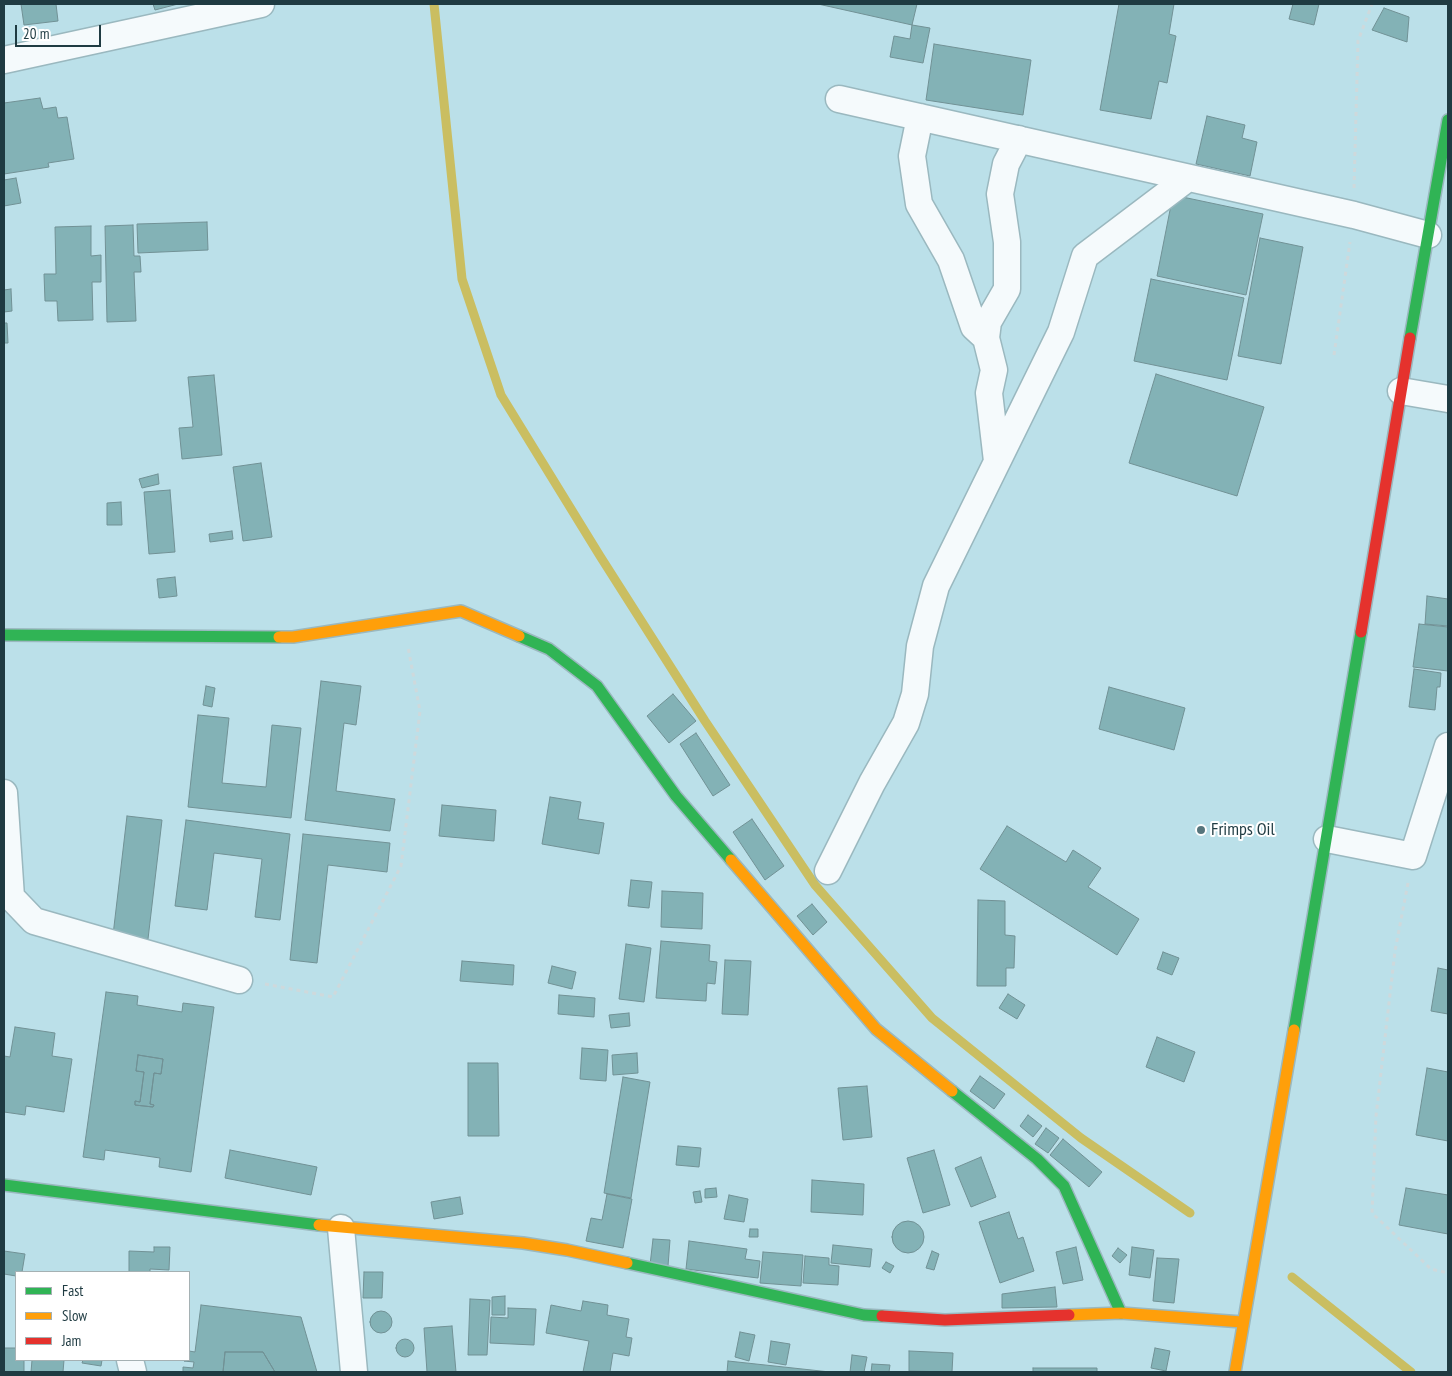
<!DOCTYPE html>
<html>
<head>
<meta charset="utf-8">
<style>
  body { margin:0 }
  #map { position:relative; width:1452px; height:1376px; overflow:hidden; background:#bbe0e9; font-family:"PT Sans Narrow",sans-serif }
  canvas { display:block }
  .frame { position:absolute; inset:0; border:5px solid #1f3b42; pointer-events:none }
  .legend { position:absolute; left:15px; top:1271px; width:175px; height:90px; box-sizing:border-box; background:#fff; border:1px solid #a5b1b3; margin:0; padding:6px 9px; list-style:none; font-size:15px; color:#1f3b42 }
  .legend li { display:flex; align-items:center; gap:10px; height:25px }
  .legend b { width:25px; border:1px solid #a5b1b3 }
  .scale { position:absolute; left:15px; top:25px; width:86px; height:22px; box-sizing:border-box; border:2px solid #1f3b42; border-top:0; padding-left:6px; font-size:15px; line-height:18px; white-space:nowrap; color:#1f3b42; -webkit-text-stroke:4px #fff; paint-order:stroke }
</style>
</head>
<body>
<div id="map">
<canvas width="1452" height="1376"></canvas>
<div class="frame"></div>
<ul class="legend">
<li><b style="height:6px;background:#30b455"></b>Fast</li>
<li><b style="height:6px;background:#ff9f0a"></b>Slow</li>
<li><b style="height:6px;background:#e5322d"></b>Jam</li>
</ul>
<div class="scale">20 m</div>
</div>
<script>
const context = document.querySelector('canvas').getContext('2d');
context.lineJoin = 'round';
const toPath = rows => new Path2D(rows.map(r => 'M' + r).join(''));
function stroke(path, color, width, dash) { context.strokeStyle = color; context.lineWidth = width; context.lineCap = dash ? 'butt' : 'round'; context.setLineDash(dash || []); context.stroke(path); }
function fill(path, color) { context.fillStyle = color; context.fill(path, 'evenodd'); }
function write(font, color, halo, rows, align = 'center') {
  context.font = font + ' "PT Sans Narrow",sans-serif'; context.lineWidth = 4; context.setLineDash([]); context.textBaseline = 'middle'; context.strokeStyle = halo; context.fillStyle = color; for (const [text, x, y, turn = 0] of rows) {
    context.save(); context.translate(x, y); context.rotate((+turn || 0) * Math.PI / 180); context.textAlign = isNaN(turn) ? turn : align; if (halo) context.strokeText(text, 0, 0); context.fillText(text, 0, 0); context.restore();
  }
}
stroke(toPath([
  [434,4,462,279,501,395,600,556,705,721,815,885,932,1018,1081,1138,1190,1213],
  [1292,1277,1411,1372]
]), '#cabe61', 9);
const building = toPath([
  [21,4,56,4,58,21,24,25,21,4],
  [153,4,178,4,155,10,153,4],
  [818,4,917,4,912,25,818,4],
  [1119,4,1174,4,1169,34,1176,36,1167,83,1159,81,1151,119,1100,110,1119,4],
  [1293,4,1319,4,1314,25,1289,19,1293,4],
  [1384,8,1409,17,1407,42,1372,30,1384,8],
  [912,25,930,28,923,63,890,57,894,36,910,39,912,25],
  [934,44,1031,60,1023,115,926,100,934,44],
  [40,98,43,109,56,107,58,118,67,117,74,159,48,163,49,167,4,174,4,103,40,98],
  [1207,116,1245,125,1242,138,1257,142,1250,176,1196,164,1207,116],
  [16,178,21,203,4,206,4,180,16,178],
  [1173,195,1263,214,1246,295,1157,276,1173,195],
  [207,222,208,250,138,253,137,224,207,222],
  [133,225,134,256,140,256,141,272,134,272,136,321,107,322,105,226,133,225],
  [91,226,91,256,101,255,101,282,92,282,93,320,58,321,57,301,45,301,44,274,56,274,55,227,91,226],
  [1260,238,1303,247,1281,364,1238,356,1260,238],
  [1151,279,1244,298,1227,380,1134,361,1151,279],
  [11,289,12,311,4,312,4,290,11,289],
  [4,323,7,323,8,343,4,343,4,323],
  [1156,374,1264,407,1237,496,1129,463,1156,374],
  [214,375,222,455,182,459,179,428,193,427,188,377,214,375],
  [261,463,272,537,243,541,233,467,261,463],
  [158,474,159,484,142,488,139,479,158,474],
  [170,490,175,552,149,554,144,492,170,490],
  [121,502,122,525,107,525,107,503,121,502],
  [232,531,233,539,210,542,209,534,232,531],
  [175,577,177,596,159,598,157,579,175,577],
  [1427,596,1448,599,1448,626,1425,624,1427,596],
  [1419,624,1448,627,1448,671,1413,667,1419,624],
  [1414,669,1441,673,1440,687,1437,687,1435,710,1409,707,1414,669],
  [321,681,361,686,356,725,344,723,336,791,395,799,390,831,305,820,321,681],
  [206,686,215,688,212,707,203,705,206,686],
  [1109,687,1185,708,1174,750,1099,729,1109,687],
  [673,694,696,721,669,743,647,716,673,694],
  [198,715,229,718,222,783,266,787,272,725,301,728,291,818,188,807,198,715],
  [696,733,730,785,713,796,680,744,696,733],
  [550,797,581,802,578,819,604,823,599,854,542,844,550,797],
  [442,805,496,810,494,841,439,836,442,805],
  [127,816,162,820,148,939,113,935,127,816],
  [752,819,784,866,765,880,733,832,752,819],
  [186,820,290,834,280,920,255,917,262,859,214,853,207,910,175,906,186,820],
  [1007,826,1066,862,1073,850,1101,868,1088,887,1139,919,1117,955,980,869,1007,826],
  [303,834,390,843,387,872,328,865,317,963,290,960,303,834],
  [631,880,652,882,649,908,628,906,631,880],
  [662,891,703,893,702,929,661,927,662,891],
  [978,900,1005,901,1005,935,1015,936,1014,968,1006,968,1006,986,977,986,978,900],
  [812,904,827,922,813,935,797,916,812,904],
  [661,941,710,945,709,961,717,962,715,984,707,983,706,1001,656,998,661,941],
  [626,944,651,948,644,1002,619,999,626,944],
  [1163,952,1179,958,1172,975,1157,969,1163,952],
  [725,960,751,961,748,1015,722,1014,725,960],
  [462,961,514,965,513,985,460,981,462,961],
  [552,966,576,972,572,989,548,983,552,966],
  [1438,968,1448,970,1448,1014,1431,1011,1438,968],
  [106,992,138,996,137,1005,182,1012,183,1003,214,1007,191,1172,159,1167,160,1158,105,1150,104,1160,83,1157,106,992],
  [138,1055,163,1059,161,1074,154,1073,150,1104,154,1105,153,1107,135,1105,135,1101,140,1102,144,1072,136,1071,138,1055],
  [1008,994,1025,1005,1017,1019,999,1008,1008,994],
  [559,995,595,998,594,1017,558,1014,559,995],
  [629,1013,630,1026,611,1028,609,1015,629,1013],
  [15,1027,55,1033,52,1056,72,1059,64,1112,26,1106,25,1115,4,1112,4,1056,10,1057,15,1027],
  [1157,1037,1195,1052,1184,1082,1146,1067,1157,1037],
  [582,1048,608,1050,606,1081,580,1079,582,1048],
  [637,1053,638,1073,613,1075,612,1055,637,1053],
  [138,1055,163,1059,161,1074,154,1073,150,1104,154,1105,153,1107,135,1105,135,1101,140,1102,144,1072,136,1071,138,1055],
  [468,1063,498,1063,499,1136,468,1136,468,1063],
  [1427,1068,1448,1072,1448,1141,1416,1135,1427,1068],
  [980,1076,1005,1094,994,1109,970,1091,980,1076],
  [623,1077,650,1082,631,1198,604,1193,623,1077],
  [867,1086,872,1137,843,1140,838,1088,867,1086],
  [1028,1115,1042,1126,1033,1137,1020,1126,1028,1115],
  [1046,1128,1059,1138,1048,1153,1035,1144,1046,1128],
  [1063,1139,1102,1172,1089,1187,1050,1155,1063,1139],
  [678,1146,701,1148,699,1167,676,1165,678,1146],
  [230,1150,317,1167,311,1195,225,1178,230,1150],
  [934,1150,950,1205,923,1213,907,1158,934,1150],
  [981,1157,996,1197,971,1207,955,1168,981,1157],
  [812,1180,864,1184,863,1215,811,1212,812,1180],
  [716,1188,717,1197,705,1198,705,1189,716,1188],
  [1406,1188,1448,1195,1448,1234,1399,1225,1406,1188],
  [700,1191,702,1202,695,1203,693,1192,700,1191],
  [607,1194,632,1199,623,1248,586,1241,591,1218,602,1220,607,1194],
  [729,1195,748,1199,744,1222,724,1219,729,1195],
  [460,1197,463,1214,434,1219,431,1202,460,1197],
  [1009,1212,1018,1239,1023,1237,1034,1271,1000,1283,979,1222,1009,1212],
  '892 1237a16 16 0 1 1 32 0a16 16 0 1 1-32 0Z',
  [750,1229,758,1229,758,1237,749,1237,750,1229],
  [653,1239,670,1240,668,1266,650,1265,653,1239],
  [689,1241,747,1249,745,1259,760,1261,758,1278,686,1269,689,1241],
  [833,1245,872,1249,870,1267,831,1263,833,1245],
  [154,1247,170,1247,169,1270,150,1269,150,1272,129,1272,129,1251,154,1252,154,1247],
  [1076,1247,1083,1280,1063,1284,1056,1252,1076,1247],
  [1132,1247,1154,1250,1150,1278,1129,1275,1132,1247],
  [1118,1248,1127,1255,1120,1263,1112,1256,1118,1248],
  [4,1251,25,1254,22,1272,16,1272,16,1276,4,1274,4,1251],
  [932,1251,939,1254,934,1270,926,1268,932,1251],
  [763,1252,803,1255,801,1286,760,1283,763,1252],
  [805,1256,829,1258,829,1265,839,1266,838,1285,803,1283,805,1256],
  [1157,1258,1179,1259,1174,1303,1153,1301,1157,1258],
  [886,1262,894,1266,890,1273,882,1268,886,1262],
  [364,1272,383,1272,382,1298,363,1298,364,1272],
  [1055,1287,1057,1307,1002,1308,1002,1294,1055,1287],
  [505,1296,505,1315,492,1315,492,1297,505,1296],
  [470,1299,490,1300,487,1355,468,1355,470,1299],
  [583,1301,608,1305,607,1315,629,1319,626,1337,632,1338,629,1356,613,1353,610,1372,583,1372,589,1341,546,1333,551,1305,581,1311,583,1301],
  [201,1305,301,1317,317,1372,275,1372,263,1352,225,1352,223,1372,183,1372,183,1367,193,1368,194,1362,184,1361,189,1360,189,1351,195,1352,201,1305],
  [508,1308,536,1309,534,1345,490,1343,491,1317,508,1318,508,1308],
  '370 1322a11 11 0 1 1 22 0a11 11 0 1 1-22 0Z',
  [452,1326,456,1372,427,1372,424,1328,452,1326],
  [740,1332,755,1335,749,1361,735,1357,740,1332],
  '396 1348a9 9 0 1 1 18 0a9 9 0 1 1-18 0Z',
  [771,1341,790,1344,786,1365,768,1362,771,1341],
  [4,1348,16,1348,16,1360,24,1360,24,1372,4,1372,4,1348],
  [1155,1348,1170,1351,1166,1371,1151,1368,1155,1348],
  [909,1351,953,1353,952,1372,909,1371,909,1351],
  [225,1352,263,1352,275,1372,223,1372,225,1352],
  [852,1355,867,1357,864,1372,850,1372,852,1355],
  [32,1360,64,1360,63,1372,31,1372,32,1360],
  [83,1360,102,1360,101,1366,82,1363,83,1360],
  [728,1361,830,1372,727,1372,728,1361],
  [872,1364,890,1365,889,1372,871,1372,872,1364],
  [1033,1368,1097,1368,1097,1372,1033,1372,1033,1368]
]);
fill(building, '#83b2b6');
stroke(building, '#719195', 1);
const street = toPath([
  [4,60,261,4],
  [839,99,1354,215,1428,235],
  [920,117,912,156,919,204,951,260,974,327,986,338],
  [1401,391,1448,399],
  [997,461,989,393,994,370,986,338,988,322,1007,289,1007,242,1000,194,1006,164,1019,139],
  [4,793,11,897,34,921,239,980],
  [1327,839,1413,856,1448,746],
  [828,871,872,783,906,723,915,694,920,646,936,586,1061,332,1085,256,1188,178],
  [341,1228,354,1372],
  [130,1360,133,1372]
]);
const fast = toPath([
  [1410,338,1448,120],
  [4,635,279,637],
  [519,636,549,649,597,686,676,796,731,860],
  [1294,1030,1361,632],
  [952,1091,1037,1159,1064,1186,1121,1313],
  [4,1185,319,1225],
  [627,1263,864,1315,882,1316]
]);
const slow = toPath([
  [279,637,293,637,461,611,519,636],
  [731,860,876,1029,952,1091],
  [319,1225,523,1243,567,1250,627,1263],
  [1069,1315,1121,1313,1242,1322],
  [1235,1372,1294,1030]
]);
const jam = toPath([
  [1361,632,1410,338],
  [882,1316,945,1320,1069,1315]
]);
stroke(street, '#9ab8bf', 29);
stroke(fast, '#9ab8bf', 14);
stroke(slow, '#9ab8bf', 14);
stroke(jam, '#9ab8bf', 14);
stroke(toPath([
  [1354,188,1358,41,1372,4],
  [1334,355,1350,242],
  [1408,883,1395,951,1376,1116,1372,1213,1431,1269,1448,1273],
  [265,984,333,997,401,866,420,711,408,647]
]), '#ced9dc', 3, [4, 4]);
stroke(street, '#f5fafc', 26);
stroke(fast, '#30b455', 11);
stroke(slow, '#ff9f0a', 11);
stroke(jam, '#e5322d', 11);
for (const [x, y, r, color] of [
  [1201,830,5,"#56757c"]
]) { const dot = new Path2D(); dot.arc(x, y, r, 0, 2 * Math.PI); context.fillStyle = color; context.fill(dot); stroke(dot, '#fff', 2); }
write('18px', '#1f3b42', '#fff', [
  ["Frimps Oil",1211,830]
], 'left');
</script>
</body>
</html>
